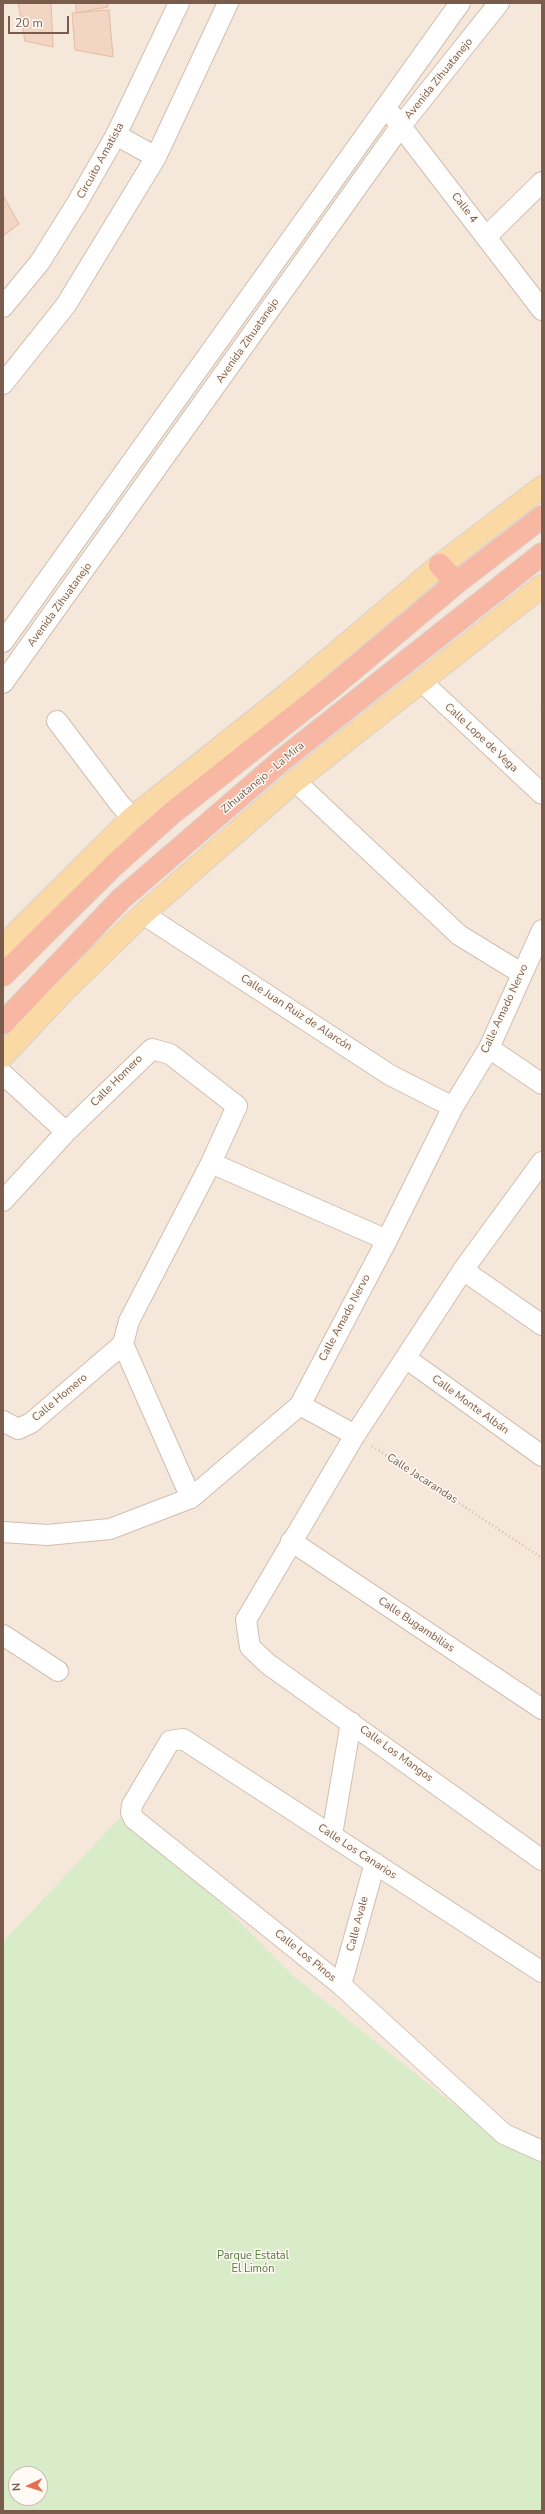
<!DOCTYPE html>
<html>
<head>
<meta charset="utf-8">
<style>
  body { margin:0 }
  #map { position:relative; width:545px; height:2514px; overflow:hidden; background:#fdf6ec; font-family:"Nunito Sans",sans-serif }
  canvas { display:block }
  .frame { position:absolute; inset:0; border:4px solid #7a5c4d; pointer-events:none }
  .north { position:absolute; left:8px; top:2466px; width:40px; height:40px; box-sizing:border-box; background:#fffaf3; border:1px solid #cabbb1; border-radius:50%; rotate:266deg; font-size:11px; font-weight:700; line-height:16px; text-align:center; color:#7a5c4d }
  .north::after { content:''; display:block; margin:auto; width:14px; height:18px; background:#e76f51; clip-path:polygon(50% 0,100% 100%,50% 72%,0 100%) }
  .scale { position:absolute; left:8px; top:16px; width:61px; height:18px; box-sizing:border-box; border:2px solid #7a5c4d; border-top:0; padding-left:5px; font-size:12px; line-height:14px; white-space:nowrap; color:#7a5c4d; -webkit-text-stroke:3px #fffaf3; paint-order:stroke }
</style>
</head>
<body>
<div id="map">
<canvas width="545" height="2514"></canvas>
<div class="frame"></div>
<div class="north">N</div>
<div class="scale">20 m</div>
</div>
<script>
const context = document.querySelector('canvas').getContext('2d');
context.lineJoin = 'round';
function fill(path, color) { context.fillStyle = color; context.fill(path, 'evenodd'); }
const toPath = rows => new Path2D(rows.map(r => 'M' + r).join(''));
function stroke(path, color, width, dash) { context.strokeStyle = color; context.lineWidth = width; context.lineCap = dash ? 'butt' : 'round'; context.setLineDash(dash || []); context.stroke(path); }
function write(font, color, halo, rows, align = 'center') {
  context.font = font + ' "Nunito Sans",sans-serif'; context.lineWidth = 3; context.setLineDash([]); context.textBaseline = 'middle'; context.strokeStyle = halo; context.fillStyle = color; for (const [text, x, y, turn = 0] of rows) {
    context.save(); context.translate(x, y); context.rotate((+turn || 0) * Math.PI / 180); context.textAlign = isNaN(turn) ? turn : align; if (halo) context.strokeText(text, 0, 0); context.fillText(text, 0, 0); context.restore();
  }
}
fill(toPath([
  [3,3,542,3,542,2196,3,2293]
]), '#f5e8da');
fill(toPath([
  [128,1809,291,1974,452,2103,542,2161,542,2511,3,2511,3,1942],
  [16,2474,40,2474,40,2498,16,2498]
]), '#d8ecc9');
const building = toPath([
  [18,3,51,3,53,47,25,41,18,3],
  [76,3,108,3,108,7,76,13,76,3],
  [109,10,113,57,75,50,72,13,109,10],
  [3,195,19,224,3,236,3,195]
]);
fill(building, '#f3d5c3');
stroke(building, '#e6bba3', 1);
const minor = toPath([
  [393,116,542,310],
  [116,135,156,157],
  [486,237,542,182],
  [3,307,40,262,77,203,116,135,179,3],
  [3,384,66,305,156,157,228,3],
  [3,642,460,3],
  [421,681,542,794],
  [3,683,400,127,499,3],
  [57,721,119,803,132,818],
  [295,781,459,935,521,973],
  [143,914,390,1075,453,1107],
  [489,1048,542,1084],
  [3,1074,66,1132],
  [542,1162,463,1270,355,1435,246,1620,250,1647,268,1664,542,1860],
  [211,1163,387,1240],
  [3,1201,66,1132,152,1049,170,1054,237,1106,211,1163,129,1321,123,1344,31,1423,18,1429,3,1421],
  [463,1270,542,1325],
  [123,1344,191,1498],
  [407,1359,542,1456],
  [300,1405,355,1435],
  [3,1532,47,1535,110,1529,191,1498,300,1405,387,1240,453,1107,489,1048,542,930],
  [291,1541,542,1709],
  [3,1635,58,1671],
  [332,1835,351,1722],
  [542,1972,183,1739,170,1741,132,1805,131,1812,134,1819,341,1985,504,2134,542,2151],
  [341,1985,375,1863]
]);
const major = toPath([
  [3,946,132,818,290,692,440,565,542,487],
  [3,1056,63,992,143,914,295,781,542,586]
]);
const highway = toPath([
  [440,565,456,583],
  [3,975,113,866,172,813,333,686,456,583,542,517],
  [3,1023,121,899,282,760,542,554]
]);
stroke(minor, '#d1beb0', 22);
stroke(major, '#dad1cd', 24);
stroke(highway, '#dad1cd', 24);
stroke(toPath([
  [541,709,542,710],
  [372,1446,542,1558]
]), '#d9b8a5', 2.5, [1, 3]);
stroke(minor, '#fff', 20);
stroke(major, '#fbd9a5', 22);
stroke(highway, '#f7b7a3', 22);
write('11px', '#7a5c4d', '#fffaf3', [
  ["Avenida Zihuatanejo",439,79,-51],
  ["Circuito Amatista",101,161,-61],
  ["Calle 4",464,208,52],
  ["Avenida Zihuatanejo",248,341,-55],
  ["Avenida Zihuatanejo",60,605,-54],
  ["Calle Lope de Vega",481,738,43],
  ["Zihuatanejo - La Mira",263,778,-40],
  ["Calle Amado Nervo",505,1009,-65],
  ["Calle Juan Ruiz de Alarcón",296,1013,33],
  ["Calle Homero",117,1081,-45],
  ["Calle Amado Nervo",345,1318,-62],
  ["Calle Homero",60,1398,-40],
  ["Calle Monte Albán",470,1405,36],
  ["Calle Jacarandas",422,1479,33],
  ["Calle Bugambilias",416,1625,34],
  ["Calle Los Mangos",396,1754,36],
  ["Calle Los Canarios",357,1852,33],
  ["Calle Avale",358,1924,-75],
  ["Calle Los Pinos",305,1956,39]
]);
write('11px', '#537a41', '#fffaf3', [
  ["Parque Estatal",253,2256],
  ["El Limón",253,2269]
]);
</script>
</body>
</html>
